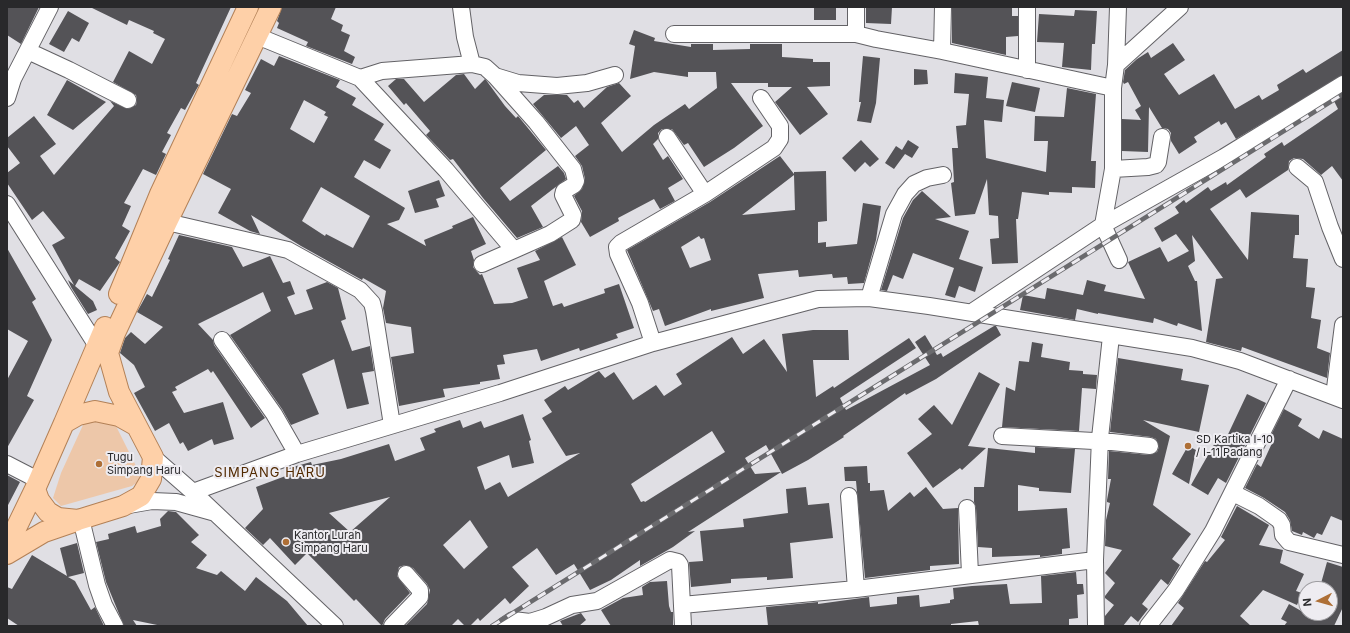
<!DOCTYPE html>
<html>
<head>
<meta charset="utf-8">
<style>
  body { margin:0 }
  #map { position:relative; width:1350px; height:633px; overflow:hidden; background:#e0dfe4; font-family:Inter,sans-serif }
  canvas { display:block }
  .frame { position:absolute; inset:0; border:8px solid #29292b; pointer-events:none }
  .north { position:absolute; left:1298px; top:581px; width:40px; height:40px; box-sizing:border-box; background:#eeecf1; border:1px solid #9f9ea2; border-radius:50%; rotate:264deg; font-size:11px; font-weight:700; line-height:16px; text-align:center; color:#29292b }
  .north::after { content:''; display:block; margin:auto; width:14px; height:18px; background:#ae6f36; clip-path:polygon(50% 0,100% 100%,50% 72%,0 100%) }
</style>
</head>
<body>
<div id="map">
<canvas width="1350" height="633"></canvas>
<div class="frame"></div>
<div class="north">N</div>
</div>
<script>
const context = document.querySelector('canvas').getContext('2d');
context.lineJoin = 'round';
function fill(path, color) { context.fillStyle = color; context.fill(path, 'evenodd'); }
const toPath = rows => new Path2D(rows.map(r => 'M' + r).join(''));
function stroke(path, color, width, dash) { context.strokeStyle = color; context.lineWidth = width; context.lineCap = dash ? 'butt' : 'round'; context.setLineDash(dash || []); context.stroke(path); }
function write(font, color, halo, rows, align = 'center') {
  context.font = font + ' Inter,sans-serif'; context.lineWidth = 4; context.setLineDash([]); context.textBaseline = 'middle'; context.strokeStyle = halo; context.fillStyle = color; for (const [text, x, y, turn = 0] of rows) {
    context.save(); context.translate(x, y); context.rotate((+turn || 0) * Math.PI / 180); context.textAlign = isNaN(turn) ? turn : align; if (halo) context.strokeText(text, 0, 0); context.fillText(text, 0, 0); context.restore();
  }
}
fill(toPath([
  [93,418,111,422,116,426,140,474,139,481,132,486,61,506,53,498,61,473,83,425]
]), '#edc7a9');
fill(toPath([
  [7,7,39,7,21,44,7,35],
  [90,7,231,7,196,83,199,85,196,90,185,110,181,108,167,133,171,135,162,152,166,154,156,175,143,169,124,203,131,206,122,226,130,231,115,258,120,262,118,265,100,291,79,279,75,286,93,301,97,310,88,314,71,287,68,280,74,285,52,245,65,238,43,211,32,220,7,183,7,173,20,163,7,146,7,138,34,116,56,144,40,156,54,175,114,106,110,101,128,109,136,105,137,100,136,95,113,82,129,51,152,64,165,39,153,33,154,31,129,20,127,25],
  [282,7,336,7,331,19,343,25,341,31,350,35,344,51,355,57,352,64,306,46,308,42,277,28,279,23,277,21],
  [814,7,836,7,836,20,814,20],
  [866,7,892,7,891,24,866,23],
  [952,7,1012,7,1012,16,1018,16,1018,36,1006,37,1006,55,952,43],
  [1075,10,1097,11,1095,44,1092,44,1091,70,1062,67,1064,43,1037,42,1039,14,1074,16],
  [68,11,89,23,79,42,72,38,64,52,49,44],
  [634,30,655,38,654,41,691,47,691,44,713,44,713,50,750,49,750,44,782,44,782,57,813,59,813,62,830,62,830,86,807,87,828,114,800,135,775,102,792,87,768,87,768,83,731,83,763,126,734,148,704,167,688,143,684,145,672,129,662,129,658,133,658,139,653,144,663,160,668,156,683,179,668,188,675,201,660,209,654,199,618,218,619,221,590,237,581,222,582,211,574,196,582,189,585,179,582,166,575,156,589,145,576,126,561,138,533,104,544,95,567,95,574,103,578,100,584,108,607,87,619,83,631,96,601,123,622,152,654,125,685,104,689,109,717,88,716,72,688,72,688,77,654,72,630,79,635,46,629,44],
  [1173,43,1185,60,1164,74,1179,95,1214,74,1235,109,1259,95,1262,100,1279,90,1277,85,1303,69,1306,73,1343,50,1343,75,1236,139,1226,122,1221,125,1219,121,1194,137,1197,142,1179,154,1171,141,1171,133,1168,129,1162,128,1149,107,1148,152,1122,151,1122,119,1141,120,1135,110,1141,106,1128,82,1124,84,1123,82,1125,70,1137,59,1148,52,1151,58],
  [279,56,340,80,336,87,356,98,352,105,384,124,374,140,391,150,380,169,364,160,354,177,405,208,399,220,387,224,426,246,424,240,453,228,452,226,473,217,486,244,471,251,474,260,473,267,480,275,482,274,494,304,512,303,528,298,517,268,540,260,535,251,562,237,576,265,544,281,553,306,562,303,564,307,605,293,604,289,619,284,634,328,616,334,618,338,580,351,579,348,541,361,537,349,503,355,505,364,497,365,500,379,480,382,480,384,443,389,445,397,399,406,391,357,414,353,411,327,386,323,383,308,386,291,363,278,362,280,301,246,251,215,260,234,250,231,218,213,231,189,203,174,232,114,237,116,251,93,245,90,261,59,274,66],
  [304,100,326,112,324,115,328,117,314,143,290,129],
  [321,187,370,216,353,248,326,234,325,236,302,221],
  [863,56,880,58,876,103,871,123,857,121,861,102,859,102],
  [914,69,927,70,928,84,914,85],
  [955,73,988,77,986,98,1004,100,1002,122,984,120,986,158,1046,172,1048,141,1034,141,1035,116,1064,117,1067,88,1096,94,1091,161,1096,161,1095,188,1072,187,1072,193,1049,192,1049,195,1022,192,1018,219,1016,219,1018,263,992,264,990,239,999,238,998,216,989,215,987,179,975,214,955,216,951,183,954,182,952,148,958,148,956,126,966,125,969,94,954,93],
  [464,74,475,89,485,79,486,80,505,106,516,118,518,116,546,150,500,188,510,201,558,166,564,173,566,179,531,206,543,227,517,238,483,198,453,159,450,160,426,135,430,131,406,103,404,105,388,86,396,79,404,79,424,102,456,75],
  [67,80,106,102,73,130,47,115],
  [1012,82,1040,88,1035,112,1006,106],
  [1343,95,1343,181,1332,166,1321,175,1303,159,1294,158,1289,161,1288,170,1246,198,1240,189,1210,209,1248,260,1251,212,1299,215,1299,235,1295,235,1293,258,1308,259,1306,287,1315,288,1311,318,1321,320,1317,348,1330,353,1327,378,1242,347,1241,351,1206,342,1216,279,1223,278,1192,235,1195,261,1188,266,1195,281,1197,281,1202,331,1178,323,1177,326,1154,318,1153,323,1098,313,1098,314,1077,309,1075,320,1020,310,1023,295,1045,299,1047,288,1083,295,1087,280,1106,285,1104,291,1145,299,1128,262,1160,247,1168,262,1189,251,1176,234,1162,242,1154,228,1179,213,1175,207,1184,200,1186,203,1208,187,1211,191,1226,182,1227,185,1266,157,1264,154,1282,142,1284,146,1318,123,1338,109,1334,101],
  [861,140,879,159,870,167,865,162,855,172,842,158],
  [908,140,919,147,912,158,905,154,894,169,885,163,896,146,902,150],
  [780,156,794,174,794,172,826,171,827,221,818,222,818,243,826,242,826,247,857,244,863,203,881,206,876,240,864,283,848,284,847,277,833,278,832,274,799,277,798,270,758,274,764,298,711,311,711,309,665,326,659,309,653,311,627,250,710,202],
  [794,175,795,210,742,215],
  [699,236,701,239,704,238,711,260,690,268,681,247],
  [439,180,445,196,436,199,439,207,415,213,408,191],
  [922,191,951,217,935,219,969,231,959,259,983,267,975,292,959,286,955,298,945,295,954,268,913,253,903,279,893,275,887,291,881,290,903,218,913,200],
  [179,235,232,247,243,267,270,256,283,283,290,281,295,294,287,297,295,315,313,309,306,290,327,282,338,288,346,319,341,321,352,351,370,346,374,371,362,373,369,404,347,409,334,359,302,374,319,414,291,425,282,409,230,335,271,311,263,292,198,324,213,340,214,345,265,418,251,428,213,371,211,373,208,369,175,387,177,390,172,392,184,413,223,402,234,439,214,445,212,439,188,451,183,442,180,444,169,423,155,431,134,393,145,387,134,365,120,353,125,338,131,332,145,344,163,327,137,312,147,294,152,297,170,260,168,259],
  [7,248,36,299,32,302,52,340,27,396,34,400,7,448,7,380,28,341,7,329],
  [994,326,996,326,1001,335,936,379,906,395,905,393,843,436,844,437,808,460,782,474,781,472,688,532,695,531,673,547,640,566,640,560,611,580,590,590,574,564,556,575,537,548,512,567,529,586,510,604,505,598,480,621,478,618,470,626,465,626,458,619,451,626,405,626,427,604,430,590,427,584,413,568,405,565,399,567,397,576,410,593,385,619,382,626,356,599,354,601,307,553,295,565,270,538,263,545,245,528,263,509,256,487,291,474,289,468,311,462,312,465,341,459,389,444,395,461,425,450,420,438,436,432,434,429,460,420,463,428,481,421,484,428,523,414,531,440,529,441,534,463,512,468,509,455,477,467,485,490,500,482,508,497,580,453,566,456,542,418,552,412,544,400,565,386,568,390,599,371,605,378,614,372,633,400,656,385,664,396,682,384,676,374,732,337,743,354,764,339,787,372,782,334,813,330,848,330,849,360,813,360,816,397,833,386,834,388,909,338,916,348,840,398,846,410,930,365,915,342,925,335,937,355,941,353,943,357],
  [712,431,725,452,645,502,644,501,641,502,631,484],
  [766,445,781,472,755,474,745,458],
  [390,497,350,532,329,513],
  [470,520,488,547,464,569,443,545],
  [1032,342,1043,344,1041,357,1070,362,1069,370,1083,371,1083,374,1097,375,1096,389,1082,388,1079,431,1002,427,1006,387,1015,391,1019,361,1029,362],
  [1118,358,1183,369,1181,380,1209,385,1199,432,1143,420,1170,436,1153,505,1191,534,1172,559,1180,565,1168,585,1161,579,1142,604,1148,609,1138,622,1131,616,1123,626,1105,626,1105,616,1114,605,1105,598,1105,596,1115,583,1105,573,1122,550,1105,546,1106,520,1110,503,1107,502,1107,500,1111,479,1108,479,1109,451,1149,455,1157,452,1159,447,1156,439,1151,437,1110,432],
  [979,372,1000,384,968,446,986,448,962,470,960,468,933,488,907,453,932,434,918,419,934,405,952,425],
  [1247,394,1266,403,1226,483,1218,478,1208,495,1191,485,1216,441,1223,445],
  [1284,409,1302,419,1298,426,1319,439,1323,430,1343,439,1343,521,1331,516,1322,535,1317,533,1314,538,1303,532,1302,535,1292,531,1290,520,1285,512,1264,498,1245,488,1257,464,1261,467,1273,441,1269,439],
  [1188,446,1196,450,1189,484,1172,474],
  [1035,447,1075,449,1071,493,1039,491,1039,488,1018,485,1018,511,1067,508,1070,548,1062,549,1062,554,1040,557,1040,555,992,557,992,548,978,547,976,508,974,502,974,487,984,487,988,448,1035,453],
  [867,466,868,483,870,483,870,491,884,490,888,511,910,492,914,497,926,487,943,509,958,508,959,564,930,566,930,570,865,578,856,481,845,481,844,467],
  [7,475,20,482,7,507],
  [806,487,808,505,829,503,833,538,790,543,793,578,767,580,767,577,731,579,731,583,691,587,689,562,703,561,700,531,744,527,743,519,788,513,786,489],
  [1237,506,1269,525,1259,545,1283,550,1280,563,1304,574,1296,591,1302,593,1297,605,1263,590,1240,616,1251,626,1171,626,1184,608,1178,603,1205,561,1207,562,1225,540,1221,537],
  [168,511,176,512,199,535,191,542,207,555,196,568,217,575,221,571,245,591,256,577,287,601,308,626,162,626,133,620,137,626,124,626,106,582,96,542,109,539,108,534,135,526,137,533,161,526,160,519],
  [77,543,84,573,68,577,75,581,91,610,95,607,104,626,19,626,7,618,7,587,12,589,32,555,67,576,60,548],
  [1327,562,1343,567,1343,607,1334,626,1284,626,1287,622,1281,619,1289,604,1317,620,1320,613,1330,613,1330,589,1320,587],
  [1076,572,1077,584,1083,584,1084,594,1077,595,1078,618,1069,619,1069,626,979,626,978,621,951,624,951,626,768,626,766,607,818,602,818,604,869,597,870,607,897,604,897,597,919,595,920,607,950,603,950,600,954,599,953,588,972,586,1007,584,1010,604,1042,603,1041,576],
  [667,581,669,606,671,612,673,612,673,626,611,626,601,610,623,598,643,595,642,587,650,582],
  [581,613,586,620,579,626,563,626,560,621]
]), '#545357');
const minor = toPath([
  [461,7,465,37,472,64],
  [674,34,856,34,876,39,942,51,1113,88],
  [856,34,856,7],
  [257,36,360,78,446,170,514,250,550,234,572,220,573,215,563,195,564,191,574,185,576,181,573,169,536,122,495,76,485,67,472,64,382,71,360,78],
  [28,51,69,70,128,100],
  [942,51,943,7],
  [1116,65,1180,7],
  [1027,70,1027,7],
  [495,76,518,83,557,86,587,83,615,75],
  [7,98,13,79,50,7],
  [667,137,705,194],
  [1297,167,1315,182,1330,227,1343,259],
  [1113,169,1148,167,1156,165,1158,162,1162,137],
  [7,204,97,346,104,351],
  [167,222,288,250,360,290,372,303,374,311,392,425],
  [1119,260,1103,225,1224,157,1343,84],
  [482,264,514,250],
  [869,298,894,214,905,194,914,184,927,178,943,175],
  [972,312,1103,225,1113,169,1113,88,1116,65,1118,7],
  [222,340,274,414,297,454],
  [653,343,640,303,618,254,617,247,621,243,705,194,774,148,780,139,780,126,761,98],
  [1334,396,1343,325],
  [1002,436,1112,442,1150,446],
  [153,457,193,492,335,626],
  [7,464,38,480],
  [193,492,297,454,500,393,653,343,818,299,869,298,929,306,1192,348,1240,361,1343,400],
  [1233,493,1259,506,1279,520,1282,525,1283,535,1289,542,1343,555],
  [849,496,856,589],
  [129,505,152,501,176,502,212,512],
  [967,508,970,574],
  [81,519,97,585,104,605,115,626],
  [682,605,856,589,1095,560],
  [392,626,420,597,420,590,406,574],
  [504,626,513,620,530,622,546,617,572,605,597,601,670,560,678,562,680,565,683,626],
  [1096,626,1095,560,1100,438,1111,336],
  [1148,626,1176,590,1213,531,1289,379]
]);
const major = toPath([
  [119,294,160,194,248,7],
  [64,423,105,327],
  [135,425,119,416,95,411,78,415,64,423,35,489,39,500,48,512,58,518,78,520,123,506,141,496,151,479,153,457,119,392,108,353,115,333,167,222,271,7],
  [7,547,35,489],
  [7,554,44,532,76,521]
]);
stroke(minor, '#636266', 18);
stroke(major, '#b38157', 22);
stroke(minor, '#fff', 16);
stroke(major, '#fed0a8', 20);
const rail = toPath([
  [492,626,1343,94]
]);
stroke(rail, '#6a6a6d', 4.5);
stroke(rail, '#eeecf1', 3, [9]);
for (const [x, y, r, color] of [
  [1188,446,4,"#ae6f36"],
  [99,464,4,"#ae6f36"],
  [286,542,4,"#ae6f36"]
]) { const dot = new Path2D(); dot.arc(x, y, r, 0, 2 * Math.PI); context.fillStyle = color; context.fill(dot); stroke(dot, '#eeecf1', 1.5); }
write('11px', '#29292b', '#eeecf1', [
  ["SD Kartika I-10",1196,440],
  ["/ I-11 Padang",1196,453],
  ["Tugu",107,458],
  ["Simpang Haru",107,471],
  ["Kantor Lurah",294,536],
  ["Simpang Haru",294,549]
], 'left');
context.letterSpacing = '1px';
write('13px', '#522a00', '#eeecf1', [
  ["SIMPANG HARU",270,473]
]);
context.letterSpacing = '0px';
</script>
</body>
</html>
